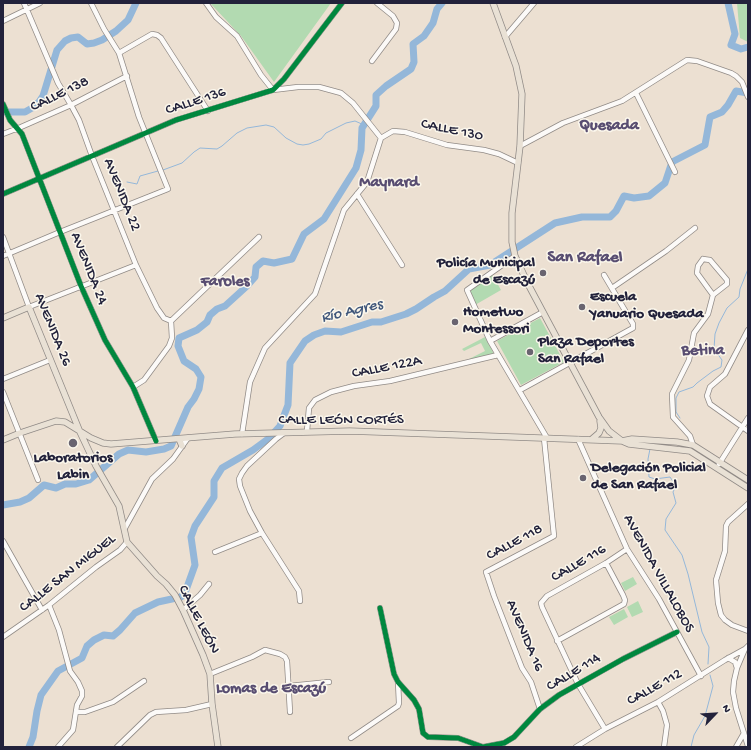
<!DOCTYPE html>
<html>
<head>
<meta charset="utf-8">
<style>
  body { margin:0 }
  #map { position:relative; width:751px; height:750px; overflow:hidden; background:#ece0d2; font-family:"Gochi Hand",sans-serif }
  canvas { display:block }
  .frame { position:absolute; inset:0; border:4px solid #22223b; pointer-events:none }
  .north { position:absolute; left:695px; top:694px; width:40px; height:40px; -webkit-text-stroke:3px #fbf7ec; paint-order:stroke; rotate:65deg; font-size:11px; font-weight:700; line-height:16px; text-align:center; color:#22223b }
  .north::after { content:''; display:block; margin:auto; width:14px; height:18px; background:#22223b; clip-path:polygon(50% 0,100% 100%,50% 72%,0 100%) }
</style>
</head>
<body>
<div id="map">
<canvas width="751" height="750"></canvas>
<div class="frame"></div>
<div class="north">N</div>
</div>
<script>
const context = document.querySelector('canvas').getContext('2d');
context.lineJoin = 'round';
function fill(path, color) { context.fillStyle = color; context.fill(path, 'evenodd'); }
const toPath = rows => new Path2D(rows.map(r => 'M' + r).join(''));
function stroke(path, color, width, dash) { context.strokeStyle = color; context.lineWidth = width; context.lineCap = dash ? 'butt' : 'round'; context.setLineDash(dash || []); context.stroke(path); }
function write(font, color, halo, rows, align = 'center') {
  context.font = font + ' "Gochi Hand",sans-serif'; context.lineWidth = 3; context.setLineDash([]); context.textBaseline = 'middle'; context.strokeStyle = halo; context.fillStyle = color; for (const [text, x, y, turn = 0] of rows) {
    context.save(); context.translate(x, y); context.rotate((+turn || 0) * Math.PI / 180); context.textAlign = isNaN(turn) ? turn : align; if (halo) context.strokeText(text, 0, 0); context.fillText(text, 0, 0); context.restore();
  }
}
fill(toPath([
  [210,3,331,3,274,82,241,36],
  [737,3,748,3,748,42,740,38],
  [492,274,501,290,475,305,468,289],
  [540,318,564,362,521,385,497,341],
  [485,337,494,354,467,360,485,351,481,343,464,351,462,349],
  [633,577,637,584,625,591,621,583],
  [638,601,643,612,632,617,627,607],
  [624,609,628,617,614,625,609,617]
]), '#b2dab1');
stroke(toPath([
  [163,170,182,163,194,152,200,148,217,149,222,146,237,133,247,128,266,125,274,127,286,138,297,144,303,145,309,144,321,139,326,133,346,123,355,121,364,125],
  [127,182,137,184,140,176,158,171],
  [680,418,676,412,676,398,679,392,693,387,697,383,713,371,721,367,722,360,714,349,715,334,719,323,727,308,739,297,740,289,748,269],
  [650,449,648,459,649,477,655,479,670,477,676,486,673,492,676,503,666,519,665,530,682,555,688,574,702,632,709,647,708,664],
  [691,747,694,735,705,716,713,686,710,675]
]), '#94b7d9', 1);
stroke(toPath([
  [728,3,735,34,731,45,741,49,748,47],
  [3,112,25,112,32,108,39,102,43,96,57,50,65,41,71,38,78,37,87,44,94,43,102,40,116,31,128,20,136,3],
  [3,505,20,502,29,498,44,485,56,488,65,484,76,484,89,480,119,454,128,450,146,452,164,449,171,446,188,407,194,399,199,389,201,377,196,369,184,361,178,346,179,338,197,330,207,322,210,315,217,309,225,306,247,286,255,277,256,267,263,261,274,263,292,259,304,234,324,219,356,168,361,150,362,128,376,106,376,95,386,86,411,69,414,62,413,44,424,36,433,23,437,9,442,3],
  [29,747,33,737,37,711,41,695,58,671,82,658,87,646,94,640,104,635,113,636,120,630,135,613,158,602,181,597,186,590,195,565,191,537,195,526,214,497,214,481,222,468,253,450,268,439,280,426,288,405,290,363,305,341,314,335,325,331,341,332,372,322,381,322,406,314,416,309,434,297,445,291,469,269,490,265,555,223,582,217,610,217,616,211,624,196,634,198,649,196,665,183,672,162,705,145,710,117,722,112,728,105,736,91,748,93]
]), '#94b7d9', 7);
const minor = toPath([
  [24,3,58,83,71,105,79,120,92,156,136,265,157,308,164,318,171,321],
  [206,3,216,17,237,36,261,75,273,90],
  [3,21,40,3],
  [505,37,534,3],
  [119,53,152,34,157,35,161,38,208,111],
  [372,61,396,29,397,23,393,16,377,3],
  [273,90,298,87,319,87,341,93,353,103,381,138],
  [636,93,675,172],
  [3,104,10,120,22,134,81,286,105,340,133,387,156,441],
  [3,134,21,127,71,105,127,76],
  [381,138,393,131,405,132,447,145,484,150,499,154,518,163],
  [520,146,563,123,622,101,687,60,697,61,731,73,736,76,742,82,748,97],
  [3,194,176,120,273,90,284,79,342,3],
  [357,194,402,265],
  [3,237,29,307,136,265],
  [3,256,60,232,168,189,139,117,119,53,104,29,91,3],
  [515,256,467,290,490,341,547,438],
  [703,259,710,260,727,280,727,284,713,295,697,273,698,266,703,259],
  [612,288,666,251,695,228],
  [171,321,259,237],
  [748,330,725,374,710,387,707,396,710,404,748,431],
  [490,341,543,312],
  [3,379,50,360],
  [133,387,144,380,169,346,172,338,171,321],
  [520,390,633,328,633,324,604,275],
  [3,392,38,480],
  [307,431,309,408,315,400,331,392,354,386,390,381,498,355],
  [284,433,276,439,247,466,242,473,239,479,240,486,250,511,262,533,299,591,300,601],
  [242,434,250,382,265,348,315,294,344,210,367,182,381,138],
  [578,439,627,549,659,599,701,676],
  [693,445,690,436,673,417,672,394,689,360,694,333,708,314,713,295],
  [719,464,748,418],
  [748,504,728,522,726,526,725,551,716,580,718,603,721,615,725,620,732,625,748,631],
  [125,528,152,479,173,459,188,438],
  [3,541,42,610],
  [215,552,262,533],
  [49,605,59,630,70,671,78,682,82,691,82,696,77,705,73,730,58,747],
  [380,608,394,674,398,682,414,700,419,709,423,733,428,737,458,738,483,747,504,743,514,737,540,709,559,695,623,659,677,632],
  [183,610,200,595,209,584],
  [3,637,49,605,96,567,120,550,127,542],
  [557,641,624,604,625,600,623,595,606,563],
  [748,646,745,649,737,668,734,681,733,692,736,708,748,746],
  [728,658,735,662,737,668],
  [210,674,252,657,265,650,280,654,285,657,287,661,290,712],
  [289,686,329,682],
  [658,702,663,711,667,725,664,747],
  [540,709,531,682,522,668,494,596,486,572,554,536,544,438],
  [76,712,85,712,113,702,144,681],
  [605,729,578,684,542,607,541,603,547,596,606,563,627,549],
  [351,738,398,706,399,703,398,682],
  [117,747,150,715,156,712,186,710,212,704],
  [576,747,605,729,658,702,725,660,745,649],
  [736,747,744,733]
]);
const major = toPath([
  [493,3,516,66,522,94,520,146,512,213,512,242,515,256,528,284,599,417,609,431,622,441,629,444,690,451,748,488],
  [3,318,29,307,80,432,96,466,119,506,127,542,157,576,166,584,175,595,183,610,203,655,210,674,212,704,218,747],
  [179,439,182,446],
  [592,439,599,433,601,428,600,421],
  [3,440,20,433,56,421,65,422,91,438,103,443,111,444,235,434,350,431,622,441,632,439,677,442,693,445,748,480]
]);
stroke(minor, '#918b87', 6);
stroke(major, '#918b87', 7);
stroke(minor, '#fcfaf8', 4.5);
stroke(major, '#e9e1d5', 5.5);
stroke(toPath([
  [3,104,10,120,22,134,81,286,105,340,133,387,156,441],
  [3,194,176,120,273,90,284,79,342,3],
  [380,608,394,674,398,682,414,700,419,709,423,733,428,737,458,738,483,747,504,743,514,737,540,709,559,695,623,659,677,632]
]), '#00873e', 5);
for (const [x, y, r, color] of [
  [543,273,4,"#696470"],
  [582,307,4,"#696470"],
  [455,322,4,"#696470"],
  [530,352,4,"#696470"],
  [73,443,5,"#696470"],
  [583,478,4,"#696470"]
]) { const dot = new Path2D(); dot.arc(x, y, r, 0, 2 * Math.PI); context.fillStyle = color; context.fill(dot); stroke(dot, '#fbf7ec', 1.5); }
write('15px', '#22223b', '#fbf7ec', [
  ["CALLE 138",60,95,-26],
  ["CALLE 136",196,102,-18],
  ["CALLE 130",452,131,12],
  ["AVENIDA 22",121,195,68],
  ["AVENIDA 24",88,269,68],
  ["AVENIDA 26",52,330,68],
  ["CALLE 122A",387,368,-11],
  ["CALLE LEÓN CORTÉS",341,421],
  ["CALLE 118",515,543,-28],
  ["CALLE 116",579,564,-30],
  ["CALLE SAN MIGUEL",68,574,-38],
  ["AVENIDA VILLALOBOS",658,574,61],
  ["CALLE LEÓN",198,620,63],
  ["AVENIDA 16",524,636,67],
  ["CALLE 114",574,673,-31],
  ["CALLE 112",655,688,-29]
]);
write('bold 15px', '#22223b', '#fbf7ec', [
  ["Policía Municipal",535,264,"right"],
  ["de Escazú",535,281,"right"],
  ["Escuela",590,298],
  ["Yanuario Quesada",590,315],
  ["Hometwo",463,313],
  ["Montessori",463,330],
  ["Plaza Deportes",538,343],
  ["San Rafael",538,360],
  ["Laboratorios",73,459,"center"],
  ["Labin",73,476,"center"],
  ["Delegación Policial",591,469],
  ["de San Rafael",591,486]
], 'left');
write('bold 16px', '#584d71', '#fbf7ec', [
  ["Quesada",609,127],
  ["Maynard",389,184],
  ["Faroles",225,283],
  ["Betina",703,352],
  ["Lomas de Escazú",271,690]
]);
write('italic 16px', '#40577b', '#fbf7ec', [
  ["Río Agres",352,312,-13]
]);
write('bold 17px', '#584d71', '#fbf7ec', [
  ["San Rafael",585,258]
]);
</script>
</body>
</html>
